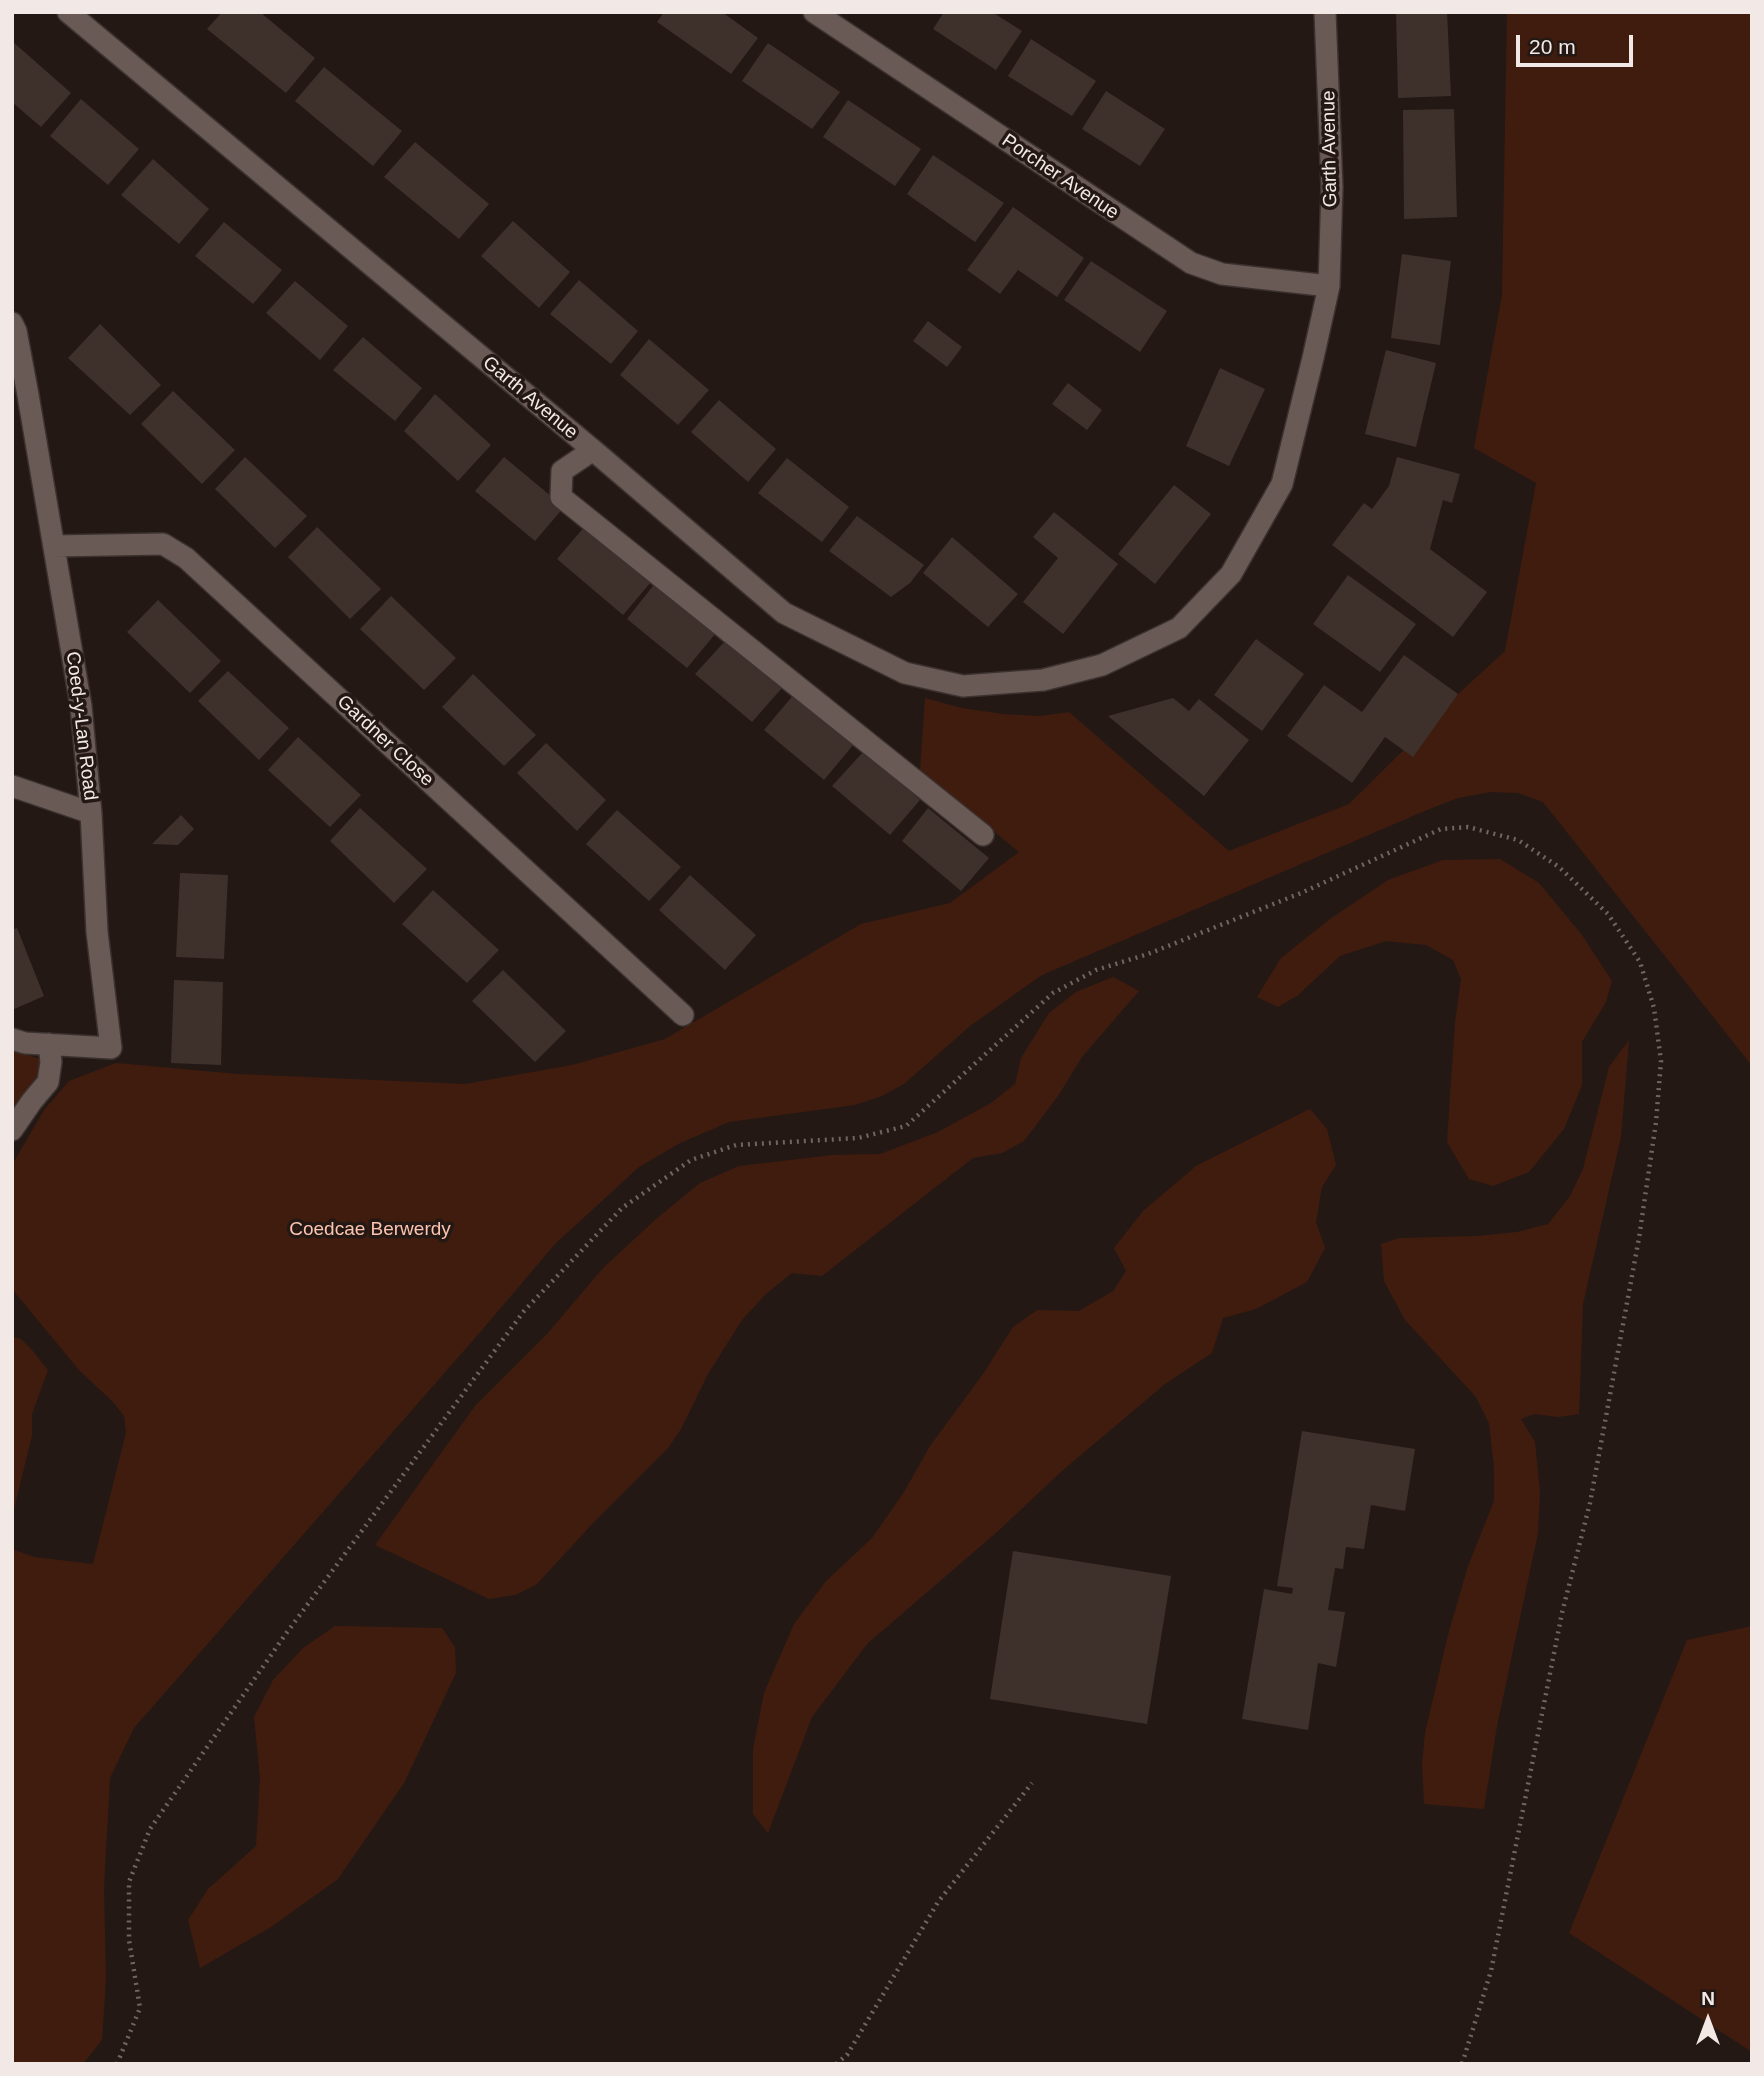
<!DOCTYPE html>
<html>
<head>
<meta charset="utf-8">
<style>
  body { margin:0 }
  #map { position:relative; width:1764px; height:2076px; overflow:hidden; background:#241814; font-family:Arial,sans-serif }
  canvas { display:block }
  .frame { position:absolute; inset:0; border:14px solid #f2e9e6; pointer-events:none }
  .north { position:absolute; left:1673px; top:1985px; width:70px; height:70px; -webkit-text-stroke:5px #241814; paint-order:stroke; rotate:0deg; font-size:19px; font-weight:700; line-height:28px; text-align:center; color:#f2e9e6 }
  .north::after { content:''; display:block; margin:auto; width:24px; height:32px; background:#f2e9e6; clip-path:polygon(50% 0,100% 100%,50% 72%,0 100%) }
  .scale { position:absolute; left:1516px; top:35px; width:117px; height:32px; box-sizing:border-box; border:4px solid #f2e9e6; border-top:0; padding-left:9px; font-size:21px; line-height:24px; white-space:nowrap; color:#f2e9e6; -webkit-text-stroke:5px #241814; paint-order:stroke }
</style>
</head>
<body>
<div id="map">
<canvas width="1764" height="2076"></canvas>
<div class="frame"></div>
<div class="north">N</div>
<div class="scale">20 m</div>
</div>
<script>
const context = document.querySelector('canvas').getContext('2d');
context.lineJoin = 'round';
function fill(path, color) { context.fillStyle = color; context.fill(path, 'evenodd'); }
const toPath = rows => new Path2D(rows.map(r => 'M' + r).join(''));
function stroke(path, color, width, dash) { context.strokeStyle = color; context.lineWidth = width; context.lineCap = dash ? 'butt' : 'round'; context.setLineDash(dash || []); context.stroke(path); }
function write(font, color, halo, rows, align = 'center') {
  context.font = font + ' Arial,sans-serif'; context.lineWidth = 7; context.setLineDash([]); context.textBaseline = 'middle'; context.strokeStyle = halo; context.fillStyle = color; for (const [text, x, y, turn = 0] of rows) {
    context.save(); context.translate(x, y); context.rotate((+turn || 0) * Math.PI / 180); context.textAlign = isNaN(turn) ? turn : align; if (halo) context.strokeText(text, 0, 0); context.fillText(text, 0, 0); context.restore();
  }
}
fill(toPath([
  [1507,12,1752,12,1752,1066,1543,802,1518,793,1491,792,1458,798,1427,810,1042,975,970,1026,904,1084,882,1096,855,1105,729,1122,680,1143,639,1167,555,1244,482,1330,134,1728,110,1778,104,1888,106,1979,102,2040,83,2064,12,2064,12,1549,34,1557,93,1564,126,1433,124,1416,114,1403,79,1370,12,1289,12,1165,44,1110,69,1081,116,1063,238,1074,465,1084,572,1065,665,1039,861,924,950,903,1019,852,920,771,925,698,962,708,1003,714,1040,716,1069,712,1229,851,1349,804,1451,703,1458,694,1505,651,1536,483,1474,448,1502,295],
  [1500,859,1539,883,1582,935,1612,981,1606,1002,1582,1042,1582,1085,1564,1129,1529,1172,1493,1186,1469,1179,1447,1142,1455,1023,1461,979,1453,960,1426,945,1386,941,1340,956,1297,996,1278,1007,1257,997,1281,958,1330,919,1388,880,1443,860],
  [1113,977,1139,991,1082,1057,1058,1096,1024,1141,1002,1153,973,1158,822,1276,792,1273,766,1294,742,1320,708,1374,681,1429,668,1448,594,1522,536,1585,515,1595,489,1599,375,1545,475,1406,547,1334,603,1268,656,1219,700,1183,739,1166,833,1155,880,1154,938,1132,991,1103,1015,1084,1021,1058,1049,1013,1076,992],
  [1629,1040,1621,1137,1583,1304,1579,1414,1558,1417,1534,1414,1521,1419,1535,1442,1540,1492,1538,1533,1497,1726,1484,1809,1424,1804,1422,1764,1425,1733,1448,1635,1468,1566,1494,1501,1494,1467,1489,1423,1476,1397,1405,1320,1384,1281,1381,1244,1399,1238,1477,1236,1517,1232,1548,1224,1570,1196,1583,1169,1609,1067],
  [12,1050,47,1061,12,1114],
  [1310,1109,1327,1129,1336,1165,1322,1187,1316,1222,1325,1248,1307,1282,1256,1309,1223,1318,1212,1353,1165,1384,1062,1471,997,1532,867,1644,812,1717,768,1833,753,1814,753,1749,764,1693,794,1624,826,1581,872,1538,904,1492,930,1446,983,1374,1013,1327,1037,1310,1079,1311,1113,1291,1126,1271,1114,1248,1143,1211,1196,1166],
  [12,1337,21,1339,32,1350,48,1370,32,1414,32,1435,12,1518],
  [335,1626,442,1628,455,1647,456,1673,404,1783,338,1879,271,1927,200,1968,188,1920,208,1889,256,1846,260,1778,254,1717,273,1680,303,1648],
  [1752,1626,1752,2052,1569,1933,1687,1640]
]), '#401c0f');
fill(toPath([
  [222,12,260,12,315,58,286,93,207,29],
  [664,12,722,12,758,38,731,74,657,22],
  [944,12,992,12,1022,31,996,70,933,29],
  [1396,12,1447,12,1451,96,1398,98],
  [1031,39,1096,81,1072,116,1008,76],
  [12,41,71,93,41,127,12,102],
  [768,43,840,92,812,129,742,81],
  [324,67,402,131,373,166,295,101],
  [1106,91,1165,129,1140,166,1082,129],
  [81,99,139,149,108,185,50,136],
  [848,100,921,149,895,186,823,137],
  [1454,109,1457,217,1404,219,1403,110],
  [415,142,489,204,459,239,384,177],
  [933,155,1004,203,975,242,907,194],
  [153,159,209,209,179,244,121,195],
  [1013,207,1084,258,1057,297,1018,270,1000,294,967,270],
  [513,221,570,272,539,308,481,256],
  [224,222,282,270,253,304,195,256],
  [1402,254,1451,261,1440,345,1391,338],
  [1091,261,1167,311,1140,352,1064,300],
  [579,280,638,331,611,364,550,314],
  [295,281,348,326,320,360,266,313],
  [928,321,962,347,947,367,913,341],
  [100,324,161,385,130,415,68,358],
  [363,337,422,388,395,421,333,370],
  [649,339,709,390,678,425,620,375],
  [1386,350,1436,363,1416,447,1365,434],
  [1220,368,1265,389,1229,466,1186,446],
  [1068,383,1102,410,1087,430,1052,404],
  [173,391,235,450,202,484,141,424],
  [435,394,491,445,458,481,404,431],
  [719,400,776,449,748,482,691,432],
  [245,457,307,516,275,548,215,489],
  [504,457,564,507,535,541,475,491],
  [1397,457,1460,474,1452,503,1443,500,1430,549,1487,592,1453,637,1332,545,1364,503,1372,509,1389,486],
  [787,458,849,507,822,542,758,493],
  [1174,485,1211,514,1155,584,1118,554],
  [1054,512,1118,564,1063,634,1023,602,1058,558,1033,537],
  [857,516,924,565,910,583,891,597,829,551],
  [585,526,651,582,623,615,557,559],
  [317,527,381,589,350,619,288,557],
  [952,537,1018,594,988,627,923,573],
  [1348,575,1416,624,1380,672,1313,624],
  [656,582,716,633,687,668,627,619],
  [391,596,456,658,424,690,360,629],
  [158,600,221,661,190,693,127,632],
  [1256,639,1304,674,1262,731,1214,695],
  [726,640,782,688,752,722,695,674],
  [1404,655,1458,694,1413,757,1385,737,1352,783,1287,736,1324,685,1362,712],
  [228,671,289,728,259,760,198,701],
  [473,674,536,735,504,766,442,707],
  [795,693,854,744,824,780,764,730],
  [1173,698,1189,711,1199,699,1249,740,1204,796,1108,716],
  [298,737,361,795,330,827,268,770],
  [546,743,606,800,577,831,517,773],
  [864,751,920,800,890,835,832,786],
  [360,808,427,869,394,903,330,841],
  [928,808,989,858,961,891,902,841],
  [617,810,681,867,649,901,586,844],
  [181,815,194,829,178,845,152,844],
  [180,873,228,875,224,959,176,957],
  [690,875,756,935,725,970,659,910],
  [433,890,499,950,467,983,402,924],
  [17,928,44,996,12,1010,12,930],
  [503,970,566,1031,535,1062,472,1001],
  [174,980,223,982,221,1065,171,1063],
  [1302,1431,1415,1449,1405,1511,1371,1505,1364,1549,1346,1547,1343,1569,1335,1568,1328,1610,1345,1612,1336,1667,1318,1663,1308,1730,1242,1719,1264,1589,1292,1594,1293,1588,1277,1586],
  [1013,1551,1171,1576,1147,1724,990,1699]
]), '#3e312c');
const minor = toPath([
  [68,12,593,450,562,471,561,497,983,835],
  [814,12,1191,263,1222,274,1329,286],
  [12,323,16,331,28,395,81,706,91,813,97,932,111,1048,25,1043,12,1039],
  [593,450,784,613,905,673,963,686,1043,680,1102,665,1179,628,1231,574,1282,484,1313,358,1329,286,1332,187,1325,12],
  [54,546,163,544,186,558,683,1015],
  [12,786,91,813],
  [12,1130,32,1101,48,1082,51,1062,49,1044]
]);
stroke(minor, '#3b3230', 24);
stroke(toPath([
  [117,2064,140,2008,129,1940,129,1882,150,1829,285,1635,524,1311,622,1208,691,1160,736,1145,858,1138,906,1126,1053,993,1096,970,1148,954,1301,893,1441,829,1468,827,1518,840,1559,867,1608,914,1640,962,1654,1008,1661,1061,1656,1122,1639,1238,1590,1503,1562,1613,1491,1971,1462,2064],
  [836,2064,847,2055,938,1902,1032,1783]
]), '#706561', 4.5, [2, 5]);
stroke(minor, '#695a55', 21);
write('19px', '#f2e9e6', '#241814', [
  ["Garth Avenue",1330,149,-91],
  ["Porcher Avenue",1060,177,34],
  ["Garth Avenue",530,398,40],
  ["Coed-y-Lan Road",81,726,83],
  ["Gardner Close",385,741,43]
]);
write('19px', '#fdc4b0', '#241814', [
  ["Coedcae Berwerdy",370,1230]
]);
</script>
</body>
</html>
